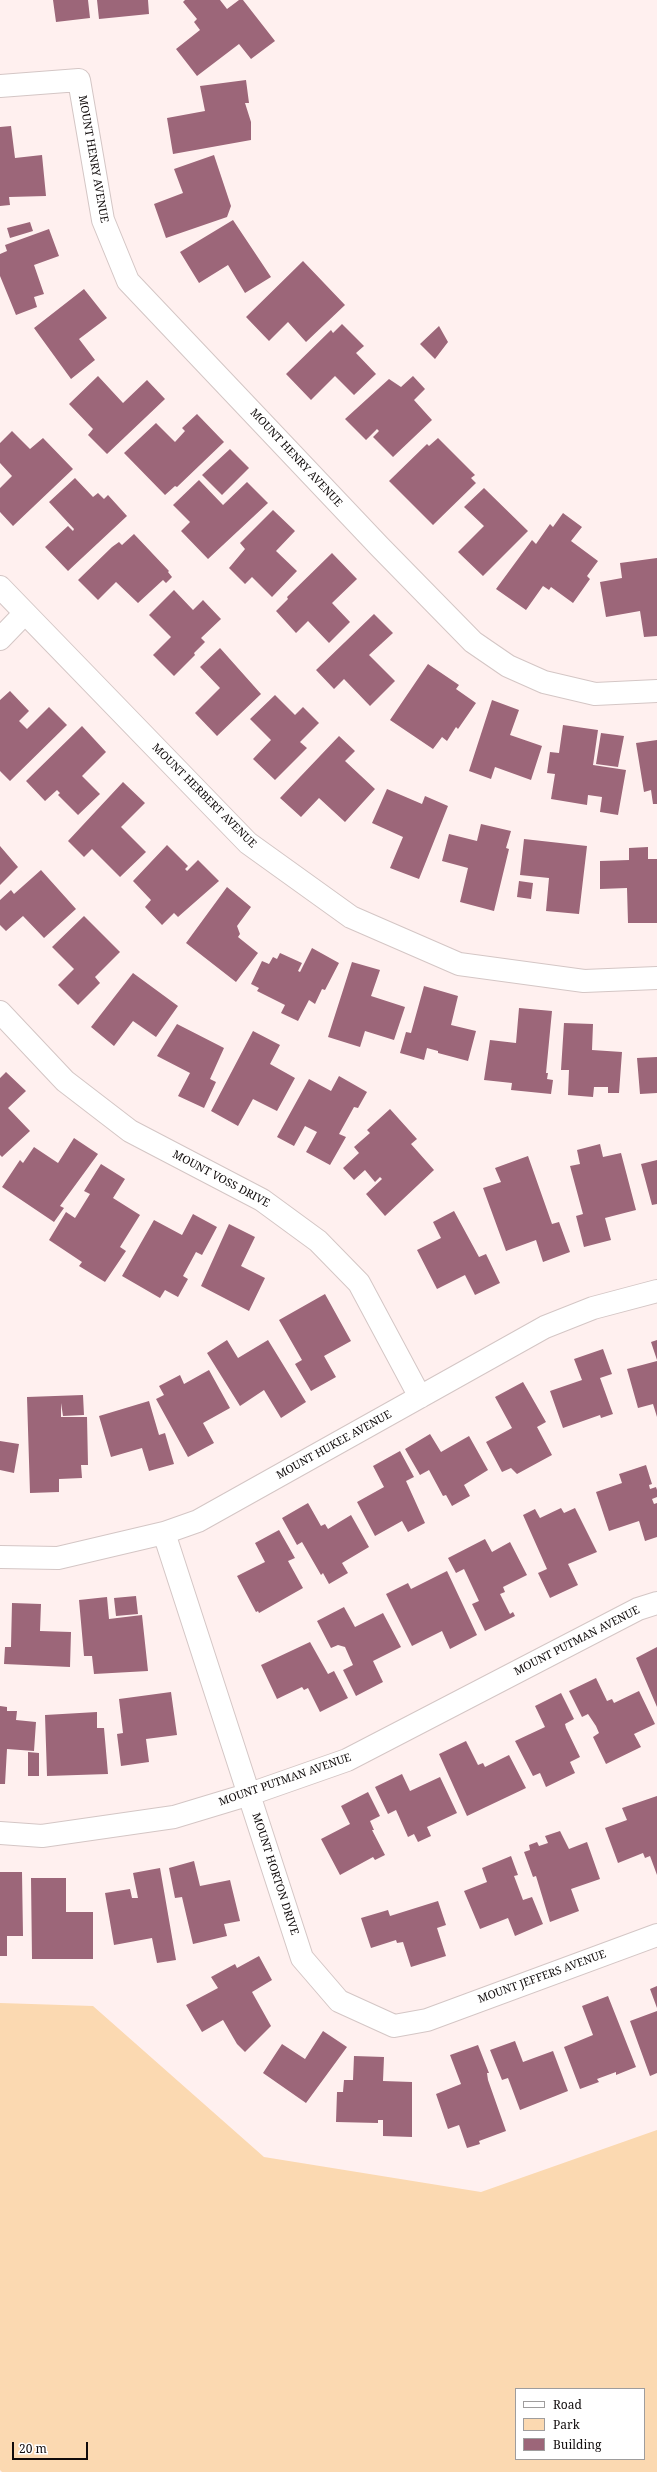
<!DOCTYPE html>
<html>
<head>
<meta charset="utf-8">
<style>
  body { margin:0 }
  #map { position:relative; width:657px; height:2472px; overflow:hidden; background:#fff0ef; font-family:"Noto Serif",serif }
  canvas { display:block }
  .legend { position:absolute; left:515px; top:2388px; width:130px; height:72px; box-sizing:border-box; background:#fff; border:1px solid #9f9d9d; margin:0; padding:5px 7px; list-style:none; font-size:12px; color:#100b0b }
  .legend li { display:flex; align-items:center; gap:8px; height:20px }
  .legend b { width:20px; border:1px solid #9f9d9d }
  .scale { position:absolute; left:12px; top:2442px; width:76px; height:18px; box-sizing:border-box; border:2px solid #100b0b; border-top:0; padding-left:5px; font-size:12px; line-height:14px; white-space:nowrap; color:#100b0b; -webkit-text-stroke:3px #fff; paint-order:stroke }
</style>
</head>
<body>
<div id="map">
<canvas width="657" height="2472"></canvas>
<ul class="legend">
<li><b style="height:5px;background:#fff"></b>Road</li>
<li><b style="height:11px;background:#fbd9b1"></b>Park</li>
<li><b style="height:11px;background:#9c6679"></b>Building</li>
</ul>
<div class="scale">20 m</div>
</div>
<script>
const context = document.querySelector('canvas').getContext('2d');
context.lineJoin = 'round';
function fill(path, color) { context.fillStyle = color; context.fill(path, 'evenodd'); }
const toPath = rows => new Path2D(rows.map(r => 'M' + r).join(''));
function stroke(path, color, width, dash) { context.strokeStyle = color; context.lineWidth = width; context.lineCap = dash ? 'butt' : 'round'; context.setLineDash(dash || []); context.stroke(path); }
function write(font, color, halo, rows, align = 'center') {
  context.font = font + ' "Noto Serif",serif'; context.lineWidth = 3; context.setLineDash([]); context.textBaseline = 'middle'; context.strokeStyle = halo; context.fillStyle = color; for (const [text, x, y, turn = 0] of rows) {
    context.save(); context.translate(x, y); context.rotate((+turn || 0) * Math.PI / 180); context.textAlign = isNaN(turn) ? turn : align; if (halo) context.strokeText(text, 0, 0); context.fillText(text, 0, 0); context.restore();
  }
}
fill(toPath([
  [0,2003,93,2006,264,2157,481,2192,657,2130,657,2472,2,2472,0,2470],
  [516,2389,644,2389,644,2459,516,2459]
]), '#fbd9b1');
fill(toPath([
  [53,0,88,0,90,18,56,22],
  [97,0,148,0,149,14,99,19],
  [185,0,220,0,227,9,239,0,243,0,275,41,251,59,239,44,197,76,176,49,200,30,194,22,197,19,183,2],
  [246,80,249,103,245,103,251,122,251,140,173,154,167,118,205,111,200,86],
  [11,126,15,158,42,155,46,196,9,197,10,205,0,206,0,127],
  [214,155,231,206,227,217,166,238,154,204,183,193,174,169],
  [233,220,271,277,245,293,228,265,199,283,180,252],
  [30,222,33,231,10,238,7,228],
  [49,229,59,256,34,265,44,294,34,297,37,307,16,315,0,276,0,254,7,251,5,245],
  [303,261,345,305,306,342,288,322,269,341,246,317],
  [84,289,107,318,79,339,95,360,71,379,34,328],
  [342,324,364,346,356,353,376,374,354,395,335,376,311,400,286,374,331,330,333,333],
  [439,326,448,342,435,359,420,344],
  [98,376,123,403,147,380,165,399,107,454,88,435,93,429,69,404],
  [413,376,425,389,414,400,432,420,393,457,373,437,379,431,377,429,366,440,345,419,389,379,401,387],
  [197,414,224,442,177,487,175,486,165,495,124,453,156,423,175,442,185,431,182,428],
  [12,431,30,449,43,438,73,469,13,526,0,512,0,488,12,476,0,463,0,443],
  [438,438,475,475,471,478,476,483,433,525,389,481,427,444,429,446],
  [230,449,249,468,222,495,202,475],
  [75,478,93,497,98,493,104,499,108,495,127,516,68,571,45,547,68,526,73,531,74,529,49,502],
  [199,480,223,505,247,482,268,503,208,559,181,531,190,522,173,505],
  [484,488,528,531,483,576,458,552,484,526,464,507],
  [273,510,295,531,276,551,297,571,272,597,252,577,245,584,229,568,245,549,240,543],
  [563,513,582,527,571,541,598,561,587,576,590,579,573,603,551,587,549,590,543,586,526,610,496,589,532,540,536,544,550,524,553,527],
  [134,534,169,571,168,572,172,577,166,583,163,580,138,603,116,582,98,600,78,580,112,547,119,542,122,545],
  [332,553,357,579,332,603,350,622,329,643,308,621,296,633,276,611,288,599,287,597],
  [657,558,657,636,644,637,640,611,606,617,600,582,622,578,620,563],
  [174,590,193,610,203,600,221,619,201,638,205,642,194,653,195,655,174,676,153,655,171,637,149,615],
  [374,614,393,633,369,655,395,681,370,706,344,679,334,689,316,670],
  [220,648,261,694,217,736,195,713,220,688,200,667],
  [428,664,459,685,456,689,476,703,458,729,456,727,447,741,442,737,433,749,390,720],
  [10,691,29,711,19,721,27,729,49,707,67,725,10,781,0,771,0,700],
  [275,695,295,715,303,707,319,723,300,742,307,748,275,780,253,759,271,740,250,719],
  [492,700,519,710,510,735,542,746,531,780,495,767,491,779,469,771],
  [563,725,598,730,593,765,626,770,618,815,600,812,602,797,588,795,587,805,551,799,555,774,547,773,550,752,559,753],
  [82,726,106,752,82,776,100,794,78,815,58,795,60,793,57,790,45,801,26,781],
  [601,733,624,736,618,767,596,764],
  [339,736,355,751,345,761,375,789,345,822,319,798,301,817,280,798],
  [657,740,657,804,653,804,651,790,644,792,636,743],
  [123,782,145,803,121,827,146,852,120,877,92,849,84,857,68,841],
  [387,789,422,804,425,796,448,806,419,879,390,868,403,837,372,823],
  [481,824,511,831,506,848,509,849,494,911,460,902,468,868,442,861,449,834,477,841],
  [524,839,587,846,579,914,546,911,549,878,520,875],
  [167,845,188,866,185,869,187,871,198,860,219,881,178,917,174,913,162,925,145,907,151,900,133,881],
  [0,846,18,867,0,885],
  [648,847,648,859,657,859,657,923,628,923,627,888,600,889,600,861,629,860,629,848],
  [41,870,76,909,44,938,23,916,6,931,0,925,0,900,11,890,14,894],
  [519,881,533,883,531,899,517,897],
  [227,887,251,907,237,926,240,934,238,937,258,953,236,982,186,943],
  [84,916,120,952,95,977,100,983,78,1005,58,985,74,969,52,947],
  [312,948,339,963,325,990,322,989,315,1004,309,1000,298,1021,281,1013,285,1005,257,991,259,988,251,984,262,961,269,964,273,957,277,959,280,953,302,963,298,971,300,972],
  [352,962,380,970,371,996,405,1007,394,1040,365,1031,360,1047,328,1037],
  [133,973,178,1006,156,1037,133,1021,114,1046,91,1027],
  [424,986,458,996,451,1025,476,1031,468,1061,438,1053,438,1051,427,1048,424,1060,400,1053,406,1032,411,1033],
  [519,1008,552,1011,546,1073,548,1073,547,1079,553,1080,551,1094,511,1090,512,1083,484,1080,490,1040,516,1043],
  [564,1023,593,1024,592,1050,622,1052,619,1093,608,1093,608,1087,594,1087,593,1097,568,1095,569,1070,561,1070],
  [177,1024,224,1048,210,1079,216,1082,204,1108,178,1096,190,1073,157,1056],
  [253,1031,280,1045,270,1064,295,1078,277,1111,253,1099,238,1126,211,1111],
  [657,1057,657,1093,640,1094,637,1058],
  [6,1072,26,1091,8,1108,30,1131,2,1157,0,1155,0,1078],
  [339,1076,367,1092,358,1108,354,1107,339,1134,346,1137,330,1165,306,1152,317,1132,305,1126,294,1146,277,1137,309,1079,331,1091],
  [390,1109,417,1139,411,1144,434,1170,385,1216,366,1194,382,1179,380,1177,375,1182,365,1170,354,1180,343,1168,359,1153,354,1147,370,1133,367,1130],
  [74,1138,98,1154,60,1206,64,1208,54,1222,2,1187,20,1160,23,1163,34,1147,58,1163],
  [600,1144,603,1157,621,1153,636,1210,605,1218,611,1240,584,1247,576,1216,583,1214,570,1166,580,1164,577,1150],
  [528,1156,552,1224,559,1222,570,1252,543,1262,536,1240,506,1251,483,1188,501,1182,495,1168],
  [657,1160,657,1204,652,1205,641,1164],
  [101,1164,125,1179,113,1198,140,1215,120,1247,126,1251,105,1282,79,1266,82,1262,49,1240,66,1212,75,1218,90,1194,84,1191],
  [454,1211,479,1257,486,1254,500,1283,475,1295,465,1275,437,1289,417,1250,441,1238,433,1222],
  [193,1214,217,1227,202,1255,196,1252,183,1276,188,1279,178,1297,165,1290,160,1298,122,1276,154,1220,182,1235],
  [229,1224,255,1237,241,1266,265,1278,249,1311,201,1286],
  [325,1294,351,1341,324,1356,336,1377,311,1391,295,1364,302,1360,279,1320],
  [227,1340,238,1358,268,1340,306,1402,281,1418,264,1390,240,1406,207,1353],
  [657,1340,657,1360,651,1342],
  [603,1349,612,1374,600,1378,613,1414,601,1418,600,1415,563,1428,550,1391,582,1380,574,1359],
  [657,1361,657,1417,653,1404,638,1408,627,1369],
  [209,1370,230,1408,203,1423,214,1443,188,1457,156,1399,164,1395,159,1386,180,1375,184,1384],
  [523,1382,546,1422,537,1427,552,1455,517,1474,511,1468,502,1472,486,1442,512,1428,495,1397],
  [83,1395,84,1415,63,1416,61,1403,61,1417,87,1417,88,1465,81,1465,82,1478,59,1479,59,1492,30,1493,27,1397],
  [149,1401,159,1435,165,1433,174,1464,149,1471,142,1448,111,1457,99,1416],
  [430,1434,441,1452,469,1436,488,1470,464,1485,470,1496,452,1506,446,1495,443,1496,429,1470,420,1475,405,1449],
  [0,1441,19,1444,14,1473,0,1470],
  [400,1451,414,1477,406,1481,425,1523,408,1532,402,1521,375,1536,357,1502,384,1487,373,1466],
  [646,1465,652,1484,649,1485,650,1489,656,1487,657,1490,657,1497,652,1499,654,1504,657,1503,657,1537,645,1541,639,1521,609,1531,596,1492,622,1483,619,1474],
  [308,1503,321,1526,325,1524,328,1529,351,1515,369,1547,342,1563,348,1573,329,1584,323,1573,321,1575,302,1542,297,1545,282,1518],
  [561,1508,564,1513,575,1508,597,1552,568,1564,578,1585,550,1598,538,1573,547,1569,523,1515,535,1509,540,1518],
  [279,1530,295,1558,288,1561,303,1588,259,1613,258,1611,256,1612,237,1576,265,1562,255,1543],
  [485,1539,492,1552,510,1542,527,1575,503,1587,505,1592,500,1594,510,1614,513,1612,515,1616,485,1631,472,1604,479,1601,464,1569,456,1573,448,1558],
  [447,1571,477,1635,450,1649,442,1631,412,1646,386,1594,408,1583,411,1589],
  [136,1596,138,1614,116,1616,114,1598],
  [107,1597,109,1619,142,1615,148,1671,94,1674,92,1656,84,1656,79,1600],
  [12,1603,41,1604,40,1631,71,1632,70,1667,4,1664,5,1647,11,1647],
  [344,1607,355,1627,383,1613,401,1647,373,1661,383,1682,356,1696,343,1670,353,1665,345,1647,338,1645,331,1648,317,1621],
  [310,1642,328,1674,334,1671,348,1698,320,1712,308,1688,304,1690,302,1687,277,1699,261,1665],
  [657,1647,657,1707,636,1658],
  [596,1678,607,1701,612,1699,614,1703,639,1691,655,1724,634,1734,641,1747,606,1764,593,1737,599,1733,596,1726,588,1714,582,1717,569,1691],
  [171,1692,177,1735,146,1739,149,1762,121,1766,117,1734,123,1733,119,1699],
  [561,1693,574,1719,565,1724,566,1728,580,1757,570,1762,575,1773,546,1787,540,1773,533,1776,515,1741,545,1727,535,1706],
  [0,1706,7,1707,7,1711,17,1711,16,1720,36,1722,34,1751,7,1749,5,1784,0,1784],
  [97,1712,97,1728,104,1728,108,1774,47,1776,45,1715],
  [466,1741,478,1765,483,1763,485,1767,509,1755,526,1788,467,1816,439,1754],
  [28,1752,39,1753,39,1776,28,1776],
  [402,1774,410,1791,440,1777,457,1813,427,1827,431,1836,418,1842,414,1834,408,1837,396,1810,388,1814,375,1787],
  [368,1792,380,1816,370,1821,374,1830,372,1830,385,1855,375,1860,373,1857,340,1875,321,1839,350,1824,341,1806],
  [657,1796,657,1875,650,1856,645,1858,643,1853,618,1863,605,1828,627,1820,622,1808],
  [560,1831,569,1849,587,1842,600,1879,571,1889,579,1911,550,1922,536,1876,533,1877,524,1852,530,1850,529,1845,537,1842,539,1846,548,1843,545,1836],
  [511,1856,518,1875,514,1876,523,1900,532,1897,543,1924,515,1936,508,1918,480,1929,464,1891,487,1882,482,1868],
  [194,1861,200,1886,230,1880,240,1921,224,1924,227,1936,193,1944,182,1897,175,1898,169,1868],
  [160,1868,176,1960,157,1963,152,1938,114,1945,105,1893,130,1889,132,1898,138,1898,133,1873],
  [0,1872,22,1872,23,1936,7,1936,7,1956,0,1956],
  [31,1878,66,1878,66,1912,93,1912,93,1959,32,1959],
  [438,1901,446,1925,437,1928,446,1956,411,1967,403,1942,397,1943,396,1940,371,1948,361,1918,388,1910,390,1916],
  [259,1956,272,1980,252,1992,271,2026,245,2052,237,2044,223,2020,202,2032,186,2005,218,1988,211,1977,235,1964,237,1968],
  [657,1986,657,2008,650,1989],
  [608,1996,636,2067,616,2075,616,2072,597,2079,599,2082,580,2089,564,2047,593,2035,582,2006],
  [657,2011,657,2073,650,2076,630,2021],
  [323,2031,347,2047,306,2103,263,2073,282,2044,305,2059],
  [515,2041,523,2062,553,2051,568,2091,520,2110,508,2078,502,2080,490,2050],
  [478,2045,489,2073,487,2073,488,2080,506,2131,479,2141,480,2144,467,2148,459,2125,448,2129,436,2094,461,2084,450,2055],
  [354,2056,384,2057,383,2081,412,2082,412,2137,383,2136,383,2120,378,2120,378,2123,336,2122,337,2092,343,2092,344,2080,353,2080]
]), '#9c6679');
const street = toPath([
  [0,86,79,80,103,220,128,281,379,546,473,642,508,666,544,682,595,694,657,691],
  [0,587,248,843,351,917,459,964,584,981,657,978],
  [0,639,25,613],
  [0,1012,65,1081,130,1131,262,1200,318,1241,359,1283,420,1397],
  [164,1533,302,1958,339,2001,394,2026,427,2020,657,1935],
  [0,1557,58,1558,164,1533,198,1521,545,1327,593,1308,657,1291],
  [0,1833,42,1836,174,1817,250,1794,347,1760,638,1609,657,1603]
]);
stroke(street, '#d4c6c5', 24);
stroke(street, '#fff', 22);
write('11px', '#100b0b', '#fff', [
  ["MOUNT HENRY AVENUE",93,159,80],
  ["MOUNT HENRY AVENUE",296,458,47],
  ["MOUNT HERBERT AVENUE",204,796,45],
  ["MOUNT VOSS DRIVE",221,1179,28],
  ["MOUNT HUKEE AVENUE",334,1445,-29],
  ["MOUNT PUTMAN AVENUE",577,1641,-27],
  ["MOUNT PUTMAN AVENUE",285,1780,-19],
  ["MOUNT HORTON DRIVE",275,1874,72],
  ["MOUNT JEFFERS AVENUE",542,1977,-20]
]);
</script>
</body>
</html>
